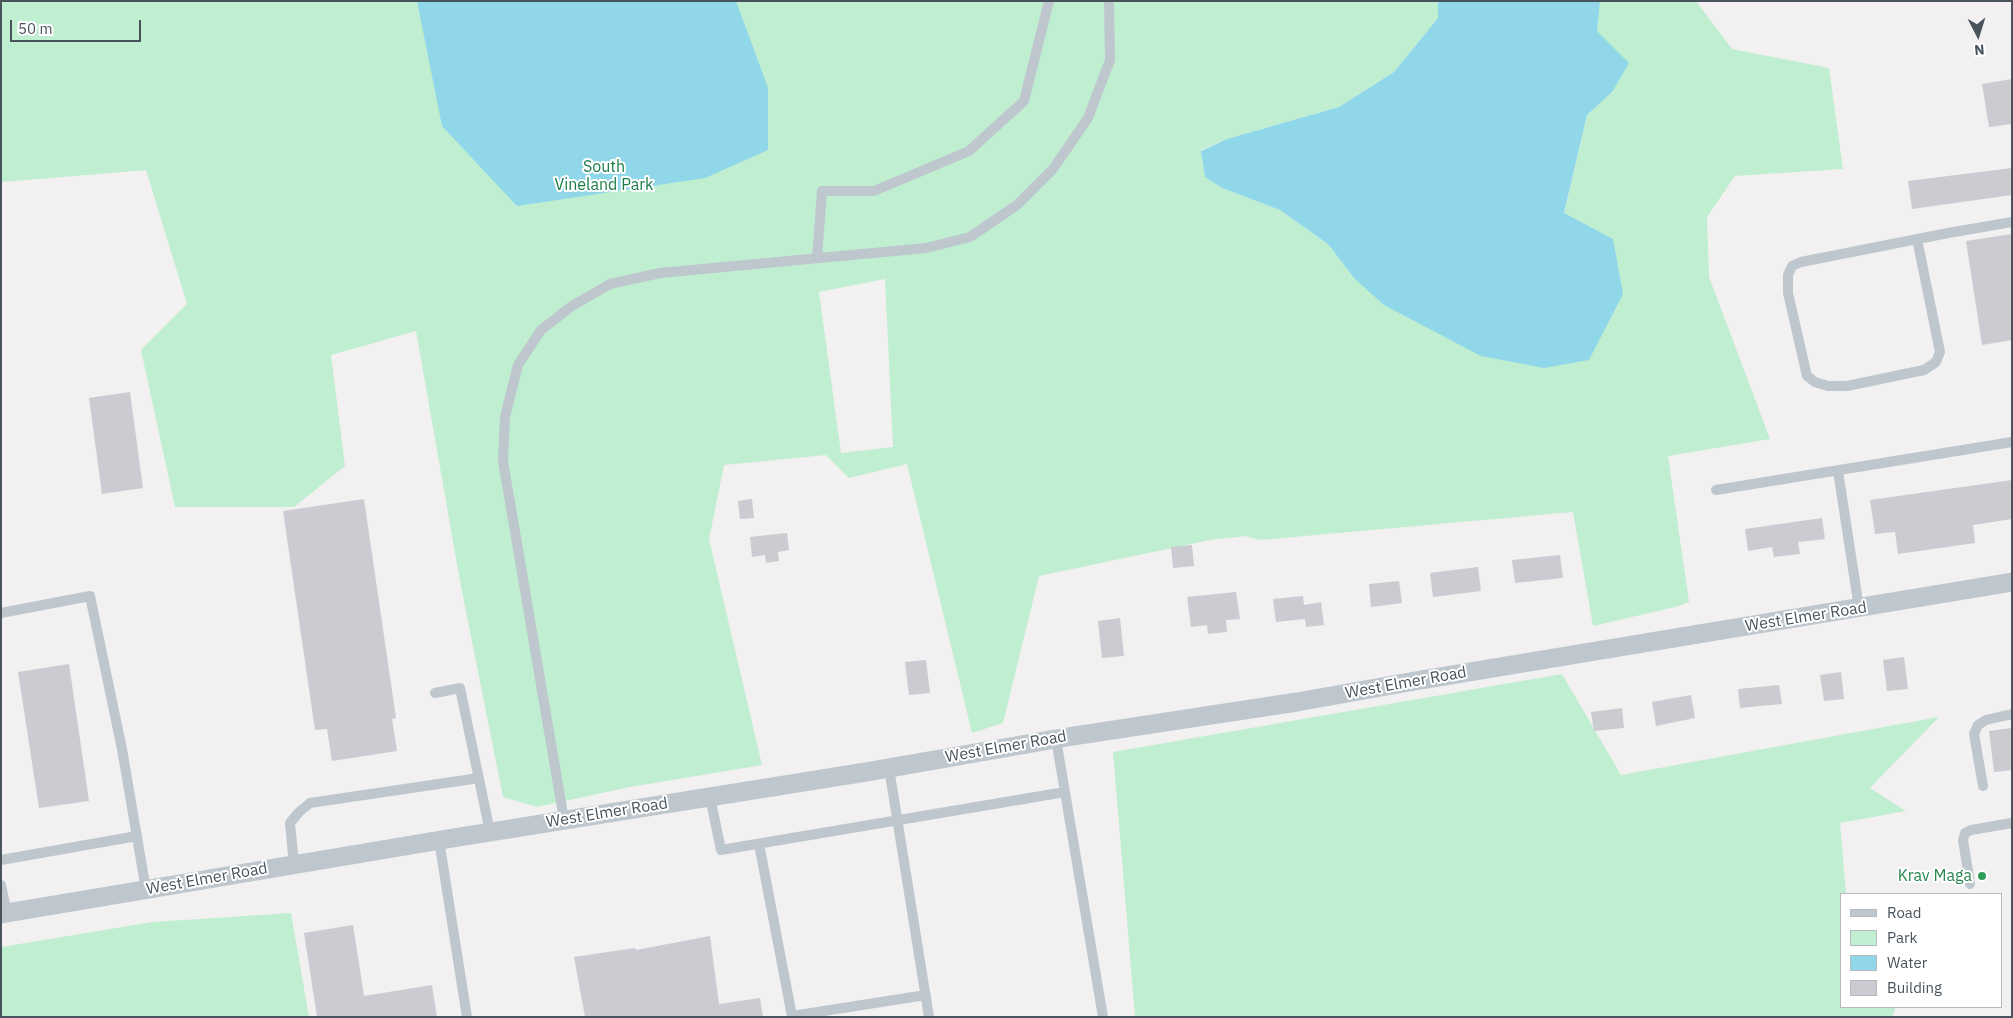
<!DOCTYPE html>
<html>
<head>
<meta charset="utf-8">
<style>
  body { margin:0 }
  #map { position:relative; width:2013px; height:1018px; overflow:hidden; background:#f2f0f0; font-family:"IBM Plex Sans",sans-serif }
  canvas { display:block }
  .frame { position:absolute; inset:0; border:2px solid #48535c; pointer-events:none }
  .legend { position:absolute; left:1840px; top:893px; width:162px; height:115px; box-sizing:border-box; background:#fff; border:1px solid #b6babe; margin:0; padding:6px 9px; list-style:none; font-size:15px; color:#48535c }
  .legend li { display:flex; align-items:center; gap:10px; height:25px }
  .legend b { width:25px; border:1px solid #b6babe }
  .north { position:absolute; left:1953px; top:10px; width:50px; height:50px; -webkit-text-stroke:4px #fff; paint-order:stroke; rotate:175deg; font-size:14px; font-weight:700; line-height:20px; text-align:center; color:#48535c }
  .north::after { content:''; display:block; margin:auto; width:18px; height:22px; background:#48535c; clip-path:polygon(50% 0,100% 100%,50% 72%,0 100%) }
  .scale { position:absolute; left:10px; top:20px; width:131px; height:22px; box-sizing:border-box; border:2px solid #48535c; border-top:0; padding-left:6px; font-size:15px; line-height:18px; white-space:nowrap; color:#48535c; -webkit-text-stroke:4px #fff; paint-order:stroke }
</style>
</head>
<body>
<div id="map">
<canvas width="2013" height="1018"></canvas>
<div class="frame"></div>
<ul class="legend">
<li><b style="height:6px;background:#bec7ce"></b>Road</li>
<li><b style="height:14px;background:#c0eed1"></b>Park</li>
<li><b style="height:14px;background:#8fd7e9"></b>Water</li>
<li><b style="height:14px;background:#caccd2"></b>Building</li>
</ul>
<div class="north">N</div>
<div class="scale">50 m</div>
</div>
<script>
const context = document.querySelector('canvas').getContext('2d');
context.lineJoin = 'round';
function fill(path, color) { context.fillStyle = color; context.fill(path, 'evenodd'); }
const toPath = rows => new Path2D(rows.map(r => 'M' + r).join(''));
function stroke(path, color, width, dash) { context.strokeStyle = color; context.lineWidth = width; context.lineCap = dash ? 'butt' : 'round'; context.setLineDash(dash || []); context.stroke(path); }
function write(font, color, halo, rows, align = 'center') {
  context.font = font + ' "IBM Plex Sans",sans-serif'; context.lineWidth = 4; context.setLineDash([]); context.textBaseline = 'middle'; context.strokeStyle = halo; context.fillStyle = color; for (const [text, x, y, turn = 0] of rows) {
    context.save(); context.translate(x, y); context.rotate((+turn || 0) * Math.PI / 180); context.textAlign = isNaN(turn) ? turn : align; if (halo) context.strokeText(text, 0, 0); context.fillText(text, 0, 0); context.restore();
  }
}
fill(toPath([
  [1,1,1438,1,1438,18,1394,72,1339,107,1227,139,1201,150,1205,177,1222,188,1280,210,1328,244,1354,278,1613,239,1564,214,1587,115,1612,92,1597,31,1598,6,1600,1,1696,1,1732,49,1829,68,1843,169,1735,176,1707,217,1709,277,1770,439,1668,456,1689,602,1675,607,1593,626,1573,512,1260,540,1246,536,1210,540,1039,576,1003,723,972,733,907,464,849,478,826,455,724,465,709,539,762,765,630,787,537,807,503,797,460,581,416,331,331,355,345,466,294,507,175,507,141,350,187,304,146,170,1,182],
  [885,279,893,447,841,453,819,292],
  [1562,674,1621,775,1939,717,1870,788,1906,811,1840,823,1846,894,1842,894,1842,1007,1896,1007,1892,1017,1135,1017,1113,752],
  [291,913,309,1017,1,1017,1,947,153,922]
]), '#c0eed1');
fill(toPath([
  [417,1,736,1,768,88,768,150,705,178,517,206,442,126],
  [1438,1,1600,1,1597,31,1629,63,1612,92,1587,115,1564,213,1613,239,1623,294,1589,360,1544,368,1481,356,1384,305,1354,278,1328,244,1280,210,1222,188,1205,177,1201,151,1227,139,1339,107,1394,72,1438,18]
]), '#8fd7e9');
fill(toPath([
  [2012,79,2012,124,1989,127,1982,84],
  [2012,168,2012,195,1912,209,1908,181],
  [2012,234,2012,340,1982,345,1966,241],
  [130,392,143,488,102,494,89,398],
  [2012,480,2012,519,1973,525,1975,543,1898,554,1895,532,1875,534,1870,500],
  [364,499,396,718,392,719,397,751,332,761,327,729,315,730,283,511],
  [752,499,754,518,740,519,738,501],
  [1822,518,1825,539,1798,542,1800,554,1774,557,1772,547,1748,551,1745,529],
  [787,533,789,550,778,552,779,561,766,563,765,555,752,557,750,537],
  [1192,545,1194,566,1173,568,1171,547],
  [1560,555,1563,578,1515,583,1512,560],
  [1478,567,1481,591,1433,597,1430,573],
  [1399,581,1402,603,1371,607,1369,584],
  [1236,592,1240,619,1226,620,1227,632,1208,634,1207,625,1191,627,1187,597],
  [1303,596,1304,605,1321,602,1324,625,1306,627,1305,619,1276,622,1273,599],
  [1120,618,1124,656,1102,658,1098,621],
  [1904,657,1908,689,1887,691,1883,660],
  [926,660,930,693,909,695,905,662],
  [69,664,89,801,39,808,18,672],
  [1841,672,1844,699,1824,701,1820,675],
  [1779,685,1782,704,1740,708,1738,689],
  [1691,695,1695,718,1656,726,1652,702],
  [1622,708,1624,728,1594,731,1591,712],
  [2012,728,2012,770,1994,772,1989,731],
  [353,925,364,996,432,985,437,1017,317,1017,304,933],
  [710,936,719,1004,760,998,763,1017,585,1017,574,957,635,948,636,950]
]), '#caccd2');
stroke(toPath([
  [1917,239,1940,352,1936,362,1924,370,1847,386,1828,386,1815,382,1807,376,1788,293,1788,275,1792,266,1801,262,1948,233,2012,222],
  [817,258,822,191,874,191,969,151,1024,101,1049,1],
  [1838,471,1859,608],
  [1716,490,2012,442],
  [1,613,90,596,122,749,146,890],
  [435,693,460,688,490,832],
  [1056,739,1103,1017],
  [889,768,929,1017],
  [1983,786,1974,734,1978,725,1986,720,2012,714],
  [710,797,721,850,1065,792],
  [564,820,503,461,505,417,518,365,541,330,572,306,610,284,660,273,926,248,970,237,1017,205,1053,169,1088,118,1110,60,1109,1],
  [439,840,467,1017],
  [759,844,792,1016,926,995],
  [1,860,137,836],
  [294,865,290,823,299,812,310,803,479,778],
  [1970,884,1963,840,1965,833,1971,830,2012,823],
  [1,885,7,913]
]), '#bec7ce', 10);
stroke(toPath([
  [1,914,453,838,866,772,1067,737,1297,702,1415,681,2012,582]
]), '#bec7ce', 19);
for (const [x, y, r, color] of [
  [1982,876,5,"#2e9e5b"]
]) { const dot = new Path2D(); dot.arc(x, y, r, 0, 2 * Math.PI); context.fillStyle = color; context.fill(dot); stroke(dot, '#fff', 2); }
write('16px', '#1b7c4a', '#fff', [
  ["South",604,167],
  ["Vineland Park",604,185]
]);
write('16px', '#48535c', '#fff', [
  ["West Elmer Road",1806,617,-9],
  ["West Elmer Road",1406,683,-10],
  ["West Elmer Road",1006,747,-10],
  ["West Elmer Road",607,813,-9],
  ["West Elmer Road",207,879,-10]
]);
write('16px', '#27864d', '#fff', [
  ["Krav Maga",1972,876]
], 'right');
</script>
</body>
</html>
